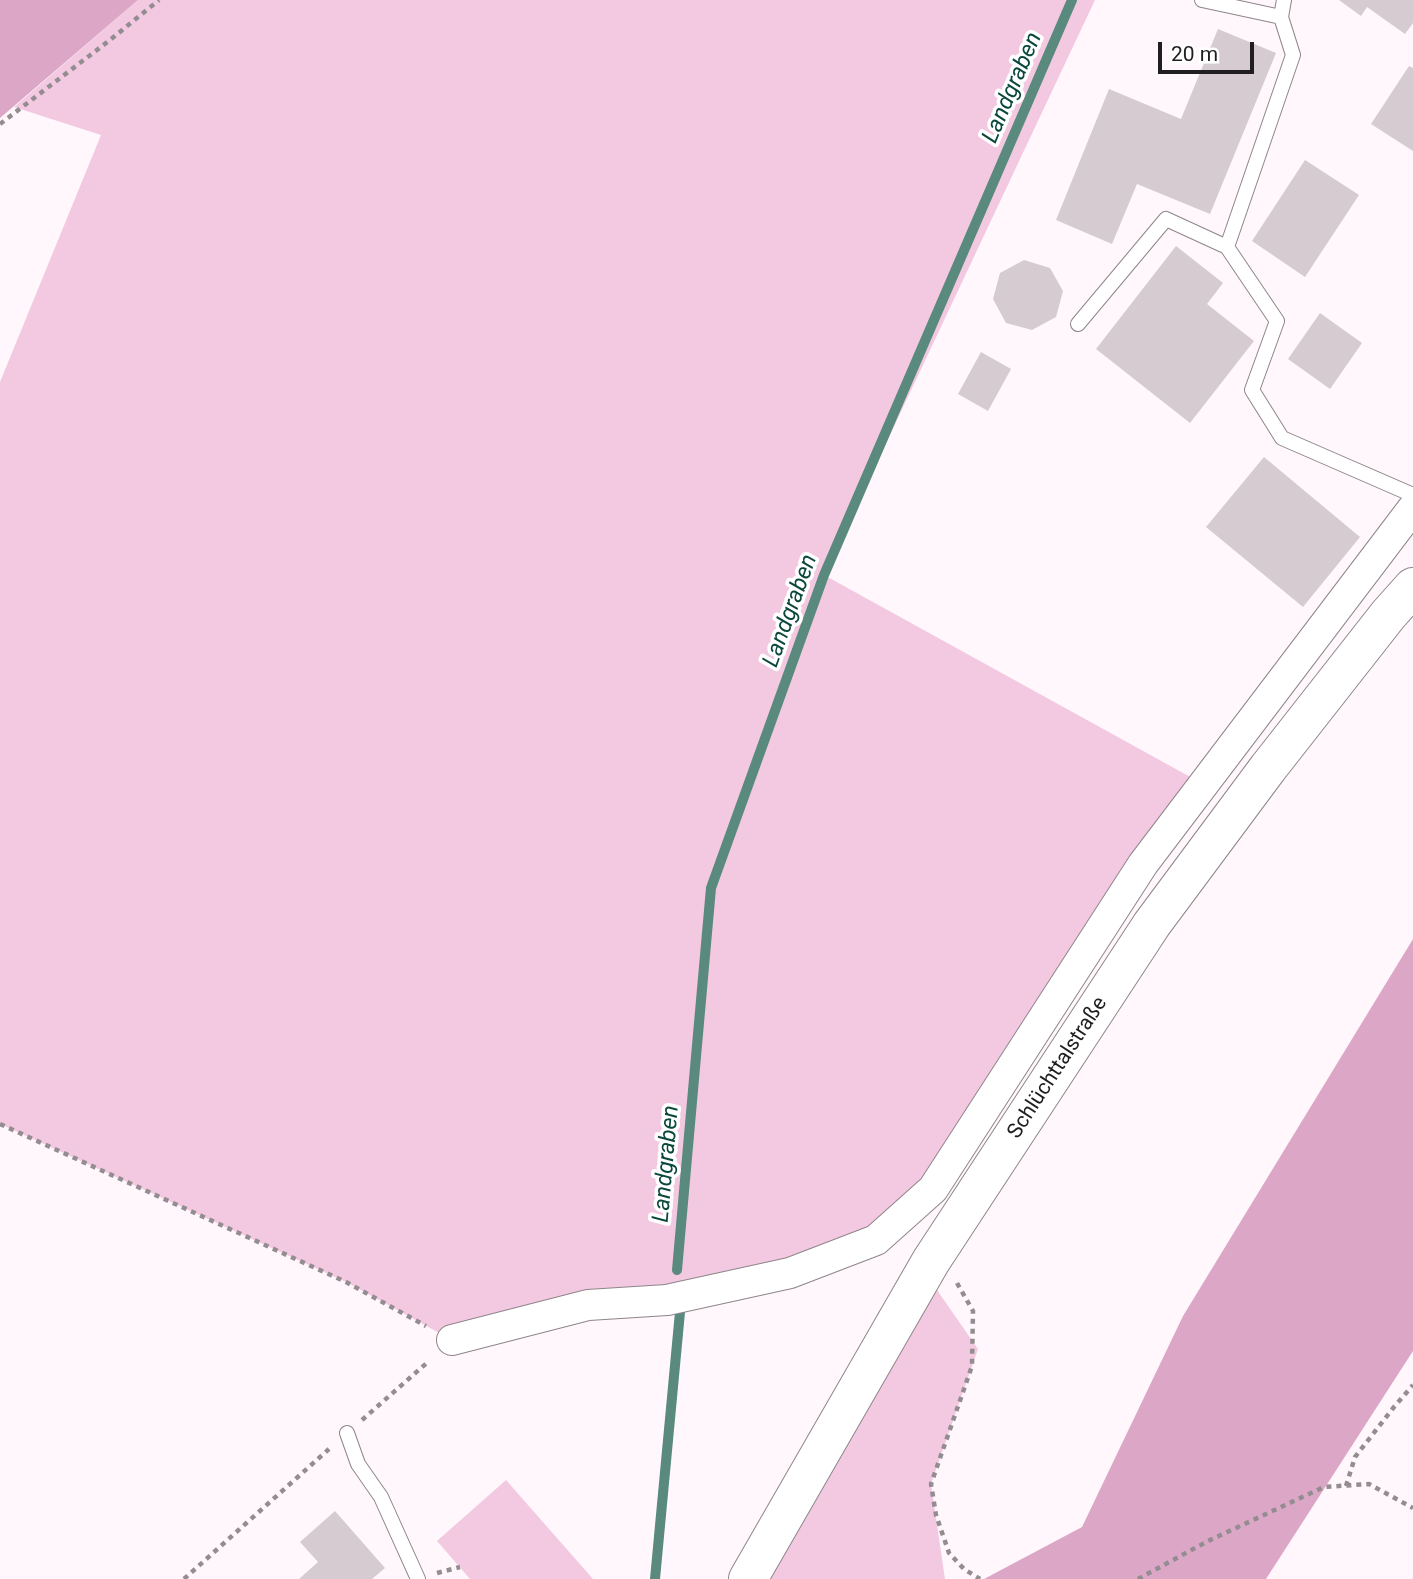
<!DOCTYPE html>
<html>
<head>
<meta charset="utf-8">
<style>
  body { margin:0 }
  #map { position:relative; width:1413px; height:1579px; overflow:hidden; background:#fff7fc; font-family:Roboto,sans-serif }
  canvas { display:block }
  .scale { position:absolute; left:1158px; top:42px; width:96px; height:32px; box-sizing:border-box; border:4px solid #211e20; border-top:0; padding-left:9px; font-size:21px; line-height:24px; white-space:nowrap; color:#211e20; -webkit-text-stroke:5px #fff; paint-order:stroke }
</style>
</head>
<body>
<div id="map">
<canvas width="1413" height="1579"></canvas>
<div class="scale">20 m</div>
</div>
<script>
const context = document.querySelector('canvas').getContext('2d');
context.lineJoin = 'round';
function fill(path, color) { context.fillStyle = color; context.fill(path, 'evenodd'); }
const toPath = rows => new Path2D(rows.map(r => 'M' + r).join(''));
function stroke(path, color, width, dash) { context.strokeStyle = color; context.lineWidth = width; context.lineCap = dash ? 'butt' : 'round'; context.setLineDash(dash || []); context.stroke(path); }
function write(font, color, halo, rows, align = 'center') {
  context.font = font + ' Roboto,sans-serif'; context.lineWidth = 7; context.setLineDash([]); context.textBaseline = 'middle'; context.strokeStyle = halo; context.fillStyle = color; for (const [text, x, y, turn = 0] of rows) {
    context.save(); context.translate(x, y); context.rotate((+turn || 0) * Math.PI / 180); context.textAlign = isNaN(turn) ? turn : align; if (halo) context.strokeText(text, 0, 0); context.fillText(text, 0, 0); context.restore();
  }
}
fill(toPath([
  [138,0,1095,0,824,575,1203,784,933,1189,876,1240,452,1340,346,1282,0,1124,0,382,101,135,14,107],
  [937,1290,978,1349,931,1484,945,1579,749,1579],
  [506,1480,593,1579,470,1579,437,1541]
]), '#f3c9e1');
fill(toPath([
  [0,0,138,0,0,118],
  [1413,939,1413,1351,1266,1579,984,1579,1082,1527,1183,1316]
]), '#dca7c6');
stroke(toPath([
  [677,1270,711,888,824,575,1072,0],
  [655,1579,680,1312]
]), '#5a897d', 10);
fill(toPath([
  [1339,0,1413,0,1413,23,1405,34,1367,7,1361,16],
  [1218,29,1276,53,1210,214,1137,184,1112,244,1056,220,1109,89,1181,119],
  [1409,66,1413,68,1413,151,1371,124],
  [1305,160,1359,195,1305,277,1252,241],
  [1176,246,1223,283,1207,304,1254,341,1190,423,1096,349],
  [1024,260,1050,268,1063,291,1056,317,1032,330,1006,323,993,299,1000,273],
  [1320,313,1362,343,1330,389,1288,359],
  [981,352,1011,369,988,411,958,394],
  [1264,457,1360,537,1303,607,1206,527],
  [335,1511,385,1568,372,1579,299,1579,318,1562,300,1542]
]), '#d5cbd1');
const lane = toPath([
  [1202,0,1281,17],
  [1284,0,1281,17,1293,55,1227,247,1277,321,1252,390,1282,438,1413,495],
  [1078,324,1166,219,1227,247],
  [347,1433,358,1464,381,1497,418,1579]
]);
const street = toPath([
  [452,1340,588,1305,667,1300,790,1273,876,1240,933,1189,1143,864,1413,508]
]);
const secondary = toPath([
  [748,1579,931,1261,1152,924,1268,768,1388,615,1413,587]
]);
stroke(lane, '#8e858a', 16);
stroke(street, '#8e858a', 32);
stroke(secondary, '#8e858a', 40);
stroke(toPath([
  [0,124,110,40,159,0],
  [0,1124,346,1282,426,1326],
  [957,1283,973,1311,972,1366,931,1484,936,1515,949,1553,964,1569,980,1579],
  [362,1420,429,1361],
  [1346,1486,1355,1457,1394,1407,1413,1385],
  [437,1573,460,1567],
  [184,1579,329,1449],
  [1138,1579,1208,1541,1324,1487,1369,1484,1413,1508]
]), '#938d91', 4.5, [5, 5]);
stroke(lane, '#fff', 14);
stroke(street, '#fff', 30);
stroke(secondary, '#fff', 38);
write('21px', '#211e20', '#fff', [
  ["Schlüchttalstraße",1058,1068,-57]
]);
write('italic 23px', '#0b483c', '#fff', [
  ["Landgraben",1013,88,-67],
  ["Landgraben",791,611,-70],
  ["Landgraben",667,1164,-85]
]);
</script>
</body>
</html>
